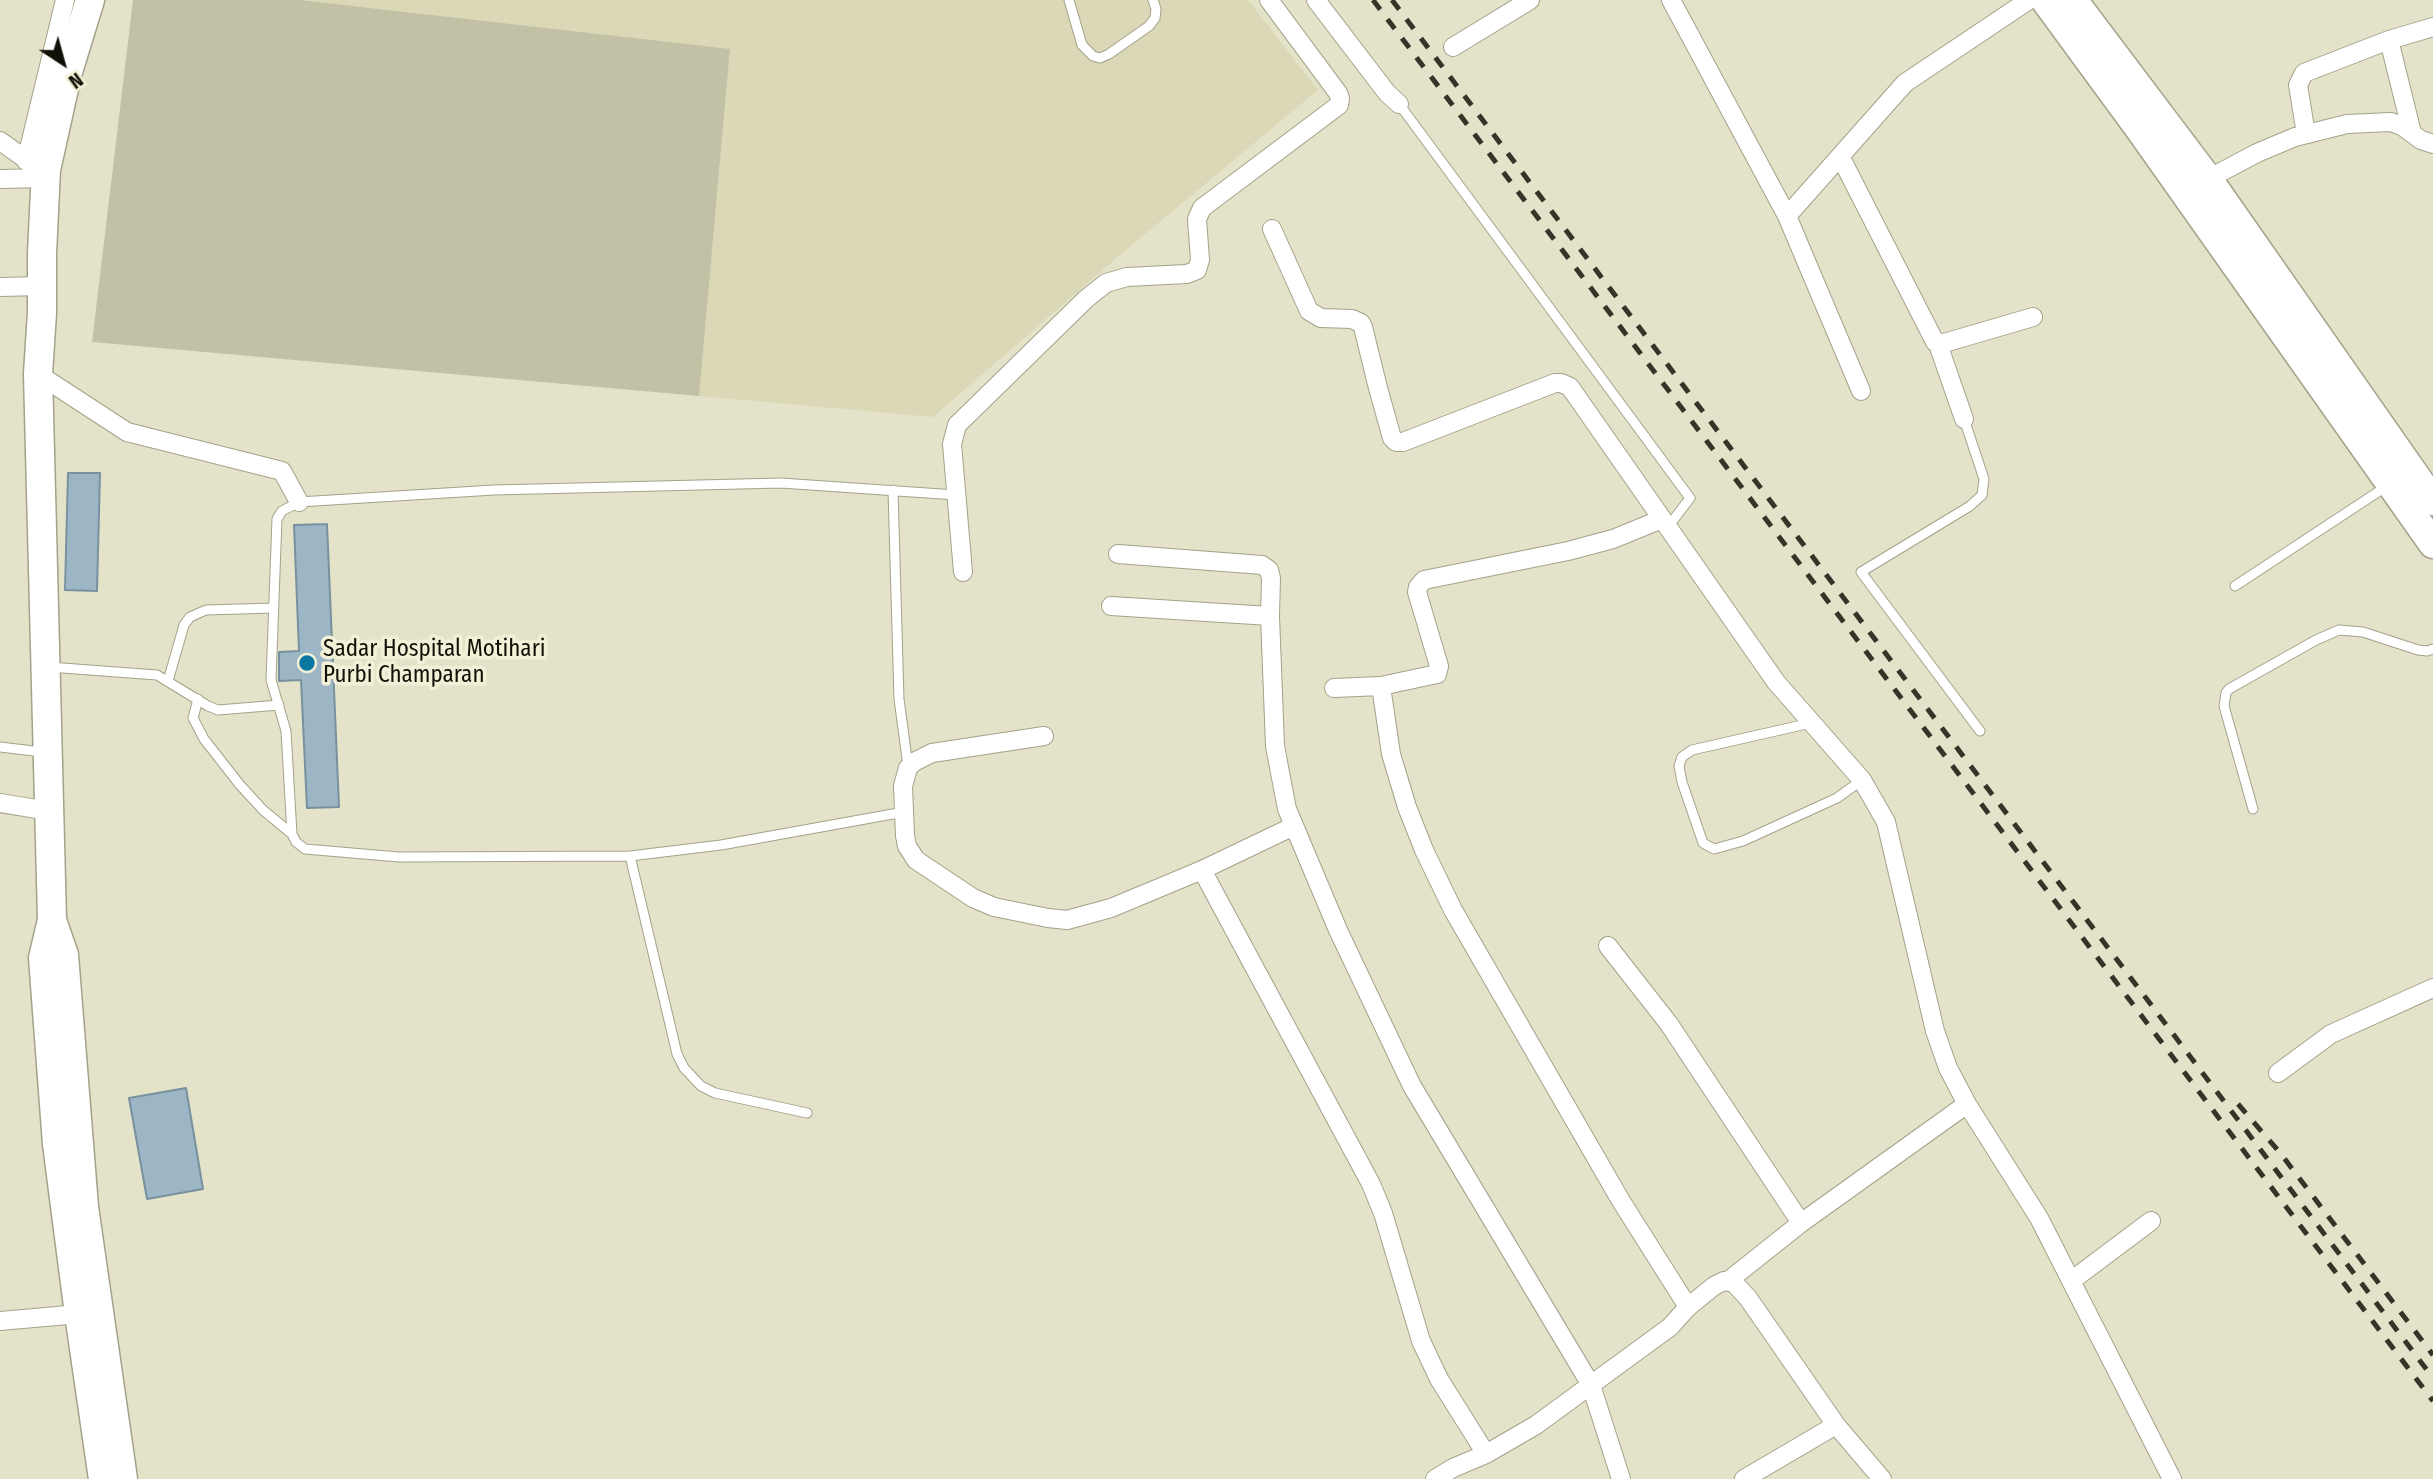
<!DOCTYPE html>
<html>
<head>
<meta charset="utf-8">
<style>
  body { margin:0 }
  #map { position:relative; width:2433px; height:1479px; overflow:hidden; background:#e4e3c9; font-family:"Fira Sans Condensed",sans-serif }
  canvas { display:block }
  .north { position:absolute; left:28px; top:28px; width:70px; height:70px; -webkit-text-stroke:5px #f2f0d6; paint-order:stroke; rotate:144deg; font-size:19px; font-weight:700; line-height:28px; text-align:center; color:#121108 }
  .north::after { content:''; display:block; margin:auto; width:24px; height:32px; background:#121108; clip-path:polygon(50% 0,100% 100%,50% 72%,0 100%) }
</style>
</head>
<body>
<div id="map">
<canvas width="2433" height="1479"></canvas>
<div class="north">N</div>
</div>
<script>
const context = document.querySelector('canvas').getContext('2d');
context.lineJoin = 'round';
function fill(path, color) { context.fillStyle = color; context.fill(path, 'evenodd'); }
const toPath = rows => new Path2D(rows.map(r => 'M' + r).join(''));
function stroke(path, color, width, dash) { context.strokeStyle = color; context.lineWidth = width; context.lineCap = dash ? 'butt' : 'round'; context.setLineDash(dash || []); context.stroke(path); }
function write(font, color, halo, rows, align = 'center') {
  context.font = font + ' "Fira Sans Condensed",sans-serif'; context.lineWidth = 7; context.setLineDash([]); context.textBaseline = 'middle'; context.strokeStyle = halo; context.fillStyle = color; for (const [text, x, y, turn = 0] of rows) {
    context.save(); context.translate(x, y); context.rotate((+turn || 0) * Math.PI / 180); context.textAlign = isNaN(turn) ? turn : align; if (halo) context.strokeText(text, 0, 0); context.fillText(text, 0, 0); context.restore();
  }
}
fill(toPath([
  [300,0,1248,0,1318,90,1120,255,933,417,699,396,730,50]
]), '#dad8b6');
fill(toPath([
  [133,0,300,0,730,49,699,396,92,342]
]), '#c2c1a5');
const building = toPath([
  [68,473,100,473,97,591,65,590,68,473],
  [327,524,339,807,307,808,301,680,279,681,279,652,299,651,294,525,327,524],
  [186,1088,203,1189,147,1199,129,1098,186,1088]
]);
fill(building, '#9db6c5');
stroke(building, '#78919f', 2);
const lane = toPath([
  [1069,0,1082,45,1093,56,1100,58,1109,54,1149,26,1155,18,1156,9,1153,0],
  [1399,104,1690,498,1668,527],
  [1964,419,1984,479,1982,495,1970,506,1861,572,1980,731],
  [893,490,899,699,908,766],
  [2235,586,2387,486],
  [49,667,157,675,208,706,218,710,279,705],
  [168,681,184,625,190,617,206,610,273,608],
  [198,699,193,718,204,739,240,785,263,810,292,834],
  [1811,723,1692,750,1682,757,1679,766,1682,782,1703,843,1714,849,1743,841,1837,798,1862,780],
  [0,747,42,752],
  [2253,809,2224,706,2226,693,2229,689,2316,640,2339,630,2363,632,2418,650,2427,651,2433,649],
  [904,812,721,845,630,856,399,857,305,849,296,842,292,834,286,731,271,680,277,519,282,511,299,502,494,490,781,483,956,495],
  [630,856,677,1054,684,1068,701,1086,715,1093,807,1113]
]);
const street = toPath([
  [1316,0,1387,93,1399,104],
  [1671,0,1787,216,1861,391],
  [2389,40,2412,133],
  [1453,47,1530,0],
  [2306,134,2298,85,2304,73,2389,40,2433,27],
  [0,141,34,165],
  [1840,156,1935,342,1944,343,2033,317],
  [26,161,65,0],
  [0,179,46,178],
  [2208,179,2257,153,2295,137,2347,124,2391,122,2402,126,2421,140,2433,144],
  [1787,216,1905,83,2029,0],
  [1272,229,1309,311,1321,318,1352,319,1361,323,1363,327,1378,388,1392,438,1396,442,1403,442,1555,383,1561,383,1570,387,1776,682,1862,780,1886,822,1935,1031,1948,1068,1967,1104,2039,1218,2172,1479],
  [0,287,42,286],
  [1938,344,1964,419],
  [38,374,127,432,282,471,299,502],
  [1118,554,1262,565,1269,570,1271,578,1270,616,1275,746,1287,809,1338,930,1412,1086,1591,1385,1621,1479],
  [963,572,952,444,957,425,1086,299,1106,283,1127,277,1187,274,1197,270,1200,260,1197,219,1202,208,1339,105,1340,98,1338,93,1269,0],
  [1111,606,1270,616],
  [1381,686,1391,754,1407,807,1424,850,1453,910,1621,1201,1688,1307],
  [1334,688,1381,686,1437,674,1439,666,1417,592,1418,587,1424,580,1568,551,1613,539,1662,519],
  [1044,736,932,753,914,762,908,768,903,786,905,836,907,846,916,860,973,898,994,907,1048,918,1067,920,1111,908,1202,870,1294,826],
  [0,803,49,811],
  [1202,870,1371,1184,1383,1213,1421,1341,1439,1379,1486,1454],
  [1608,946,1669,1024,1801,1223],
  [2278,1073,2331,1034,2433,988],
  [1728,1281,1801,1223,1967,1104],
  [2071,1281,2151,1221],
  [0,1321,79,1314],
  [1435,1479,1453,1468,1486,1454,1536,1425,1670,1327,1688,1307,1714,1286,1724,1281,1734,1283,1748,1298,1836,1425,1882,1479],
  [1744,1479,1836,1425]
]);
const primary = toPath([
  [90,0,67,75,46,170,42,253,42,313,38,374,52,920,43,958,57,1144,79,1314,103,1479],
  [2045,0,2141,131,2433,544],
  [2073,0,2208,179,2433,501],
  [52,920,64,955,84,1207,123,1479]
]);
stroke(lane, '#a4a28a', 11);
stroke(street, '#a4a28a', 20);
stroke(primary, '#a4a28a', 31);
stroke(lane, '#fff', 9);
stroke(street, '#fff', 18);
stroke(primary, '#fff', 28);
stroke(toPath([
  [1373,0,2433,1401],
  [1392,0,2433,1378],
  [2238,1104,2281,1154,2433,1355]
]), '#353428', 5, [12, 12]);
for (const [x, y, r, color] of [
  [307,663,9,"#0a77a1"]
]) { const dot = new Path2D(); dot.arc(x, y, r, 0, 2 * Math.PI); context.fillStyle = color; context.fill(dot); stroke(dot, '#f2f0d6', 2.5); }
write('23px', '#121108', '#f2f0d6', [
  ["Sadar Hospital Motihari",323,650],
  ["Purbi Champaran",323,676]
], 'left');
</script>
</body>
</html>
